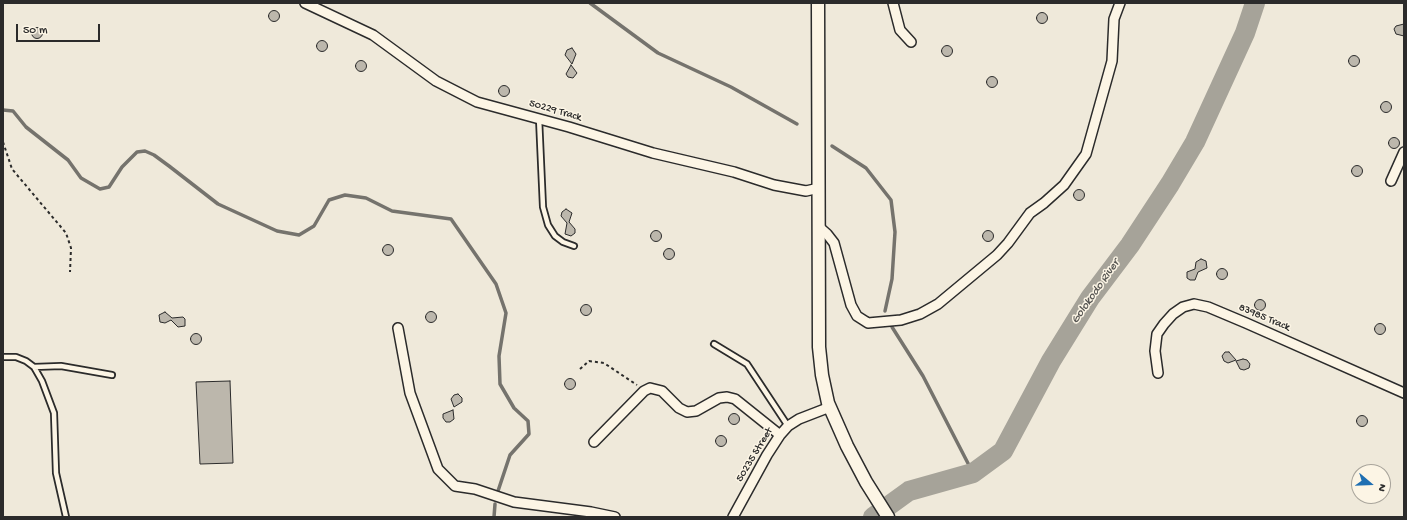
<!DOCTYPE html>
<html>
<head>
<meta charset="utf-8">
<style>
  body { margin:0 }
  #map { position:relative; width:1407px; height:520px; overflow:hidden; background:#efe9da; font-family:"Gochi Hand",sans-serif }
  canvas { display:block }
  .frame { position:absolute; inset:0; border:4px solid #2b2b2b; pointer-events:none }
  .north { position:absolute; left:1351px; top:464px; width:40px; height:40px; box-sizing:border-box; background:#fcf5e5; border:1px solid #a8a49b; border-radius:50%; rotate:109deg; font-size:11px; font-weight:700; line-height:16px; text-align:center; color:#2b2b2b }
  .north::after { content:''; display:block; margin:auto; width:14px; height:18px; background:#1f6fb2; clip-path:polygon(50% 0,100% 100%,50% 72%,0 100%) }
  .scale { position:absolute; left:16px; top:24px; width:84px; height:18px; box-sizing:border-box; border:2px solid #2b2b2b; border-top:0; padding-left:5px; font-size:12px; line-height:14px; white-space:nowrap; color:#2b2b2b; -webkit-text-stroke:3px #fcf5e5; paint-order:stroke }
</style>
</head>
<body>
<div id="map">
<canvas width="1407" height="520"></canvas>
<div class="frame"></div>
<div class="north">N</div>
<div class="scale">50 m</div>
</div>
<script>
const context = document.querySelector('canvas').getContext('2d');
context.lineJoin = 'round';
const toPath = rows => new Path2D(rows.map(r => 'M' + r).join(''));
function stroke(path, color, width, dash) { context.strokeStyle = color; context.lineWidth = width; context.lineCap = dash ? 'butt' : 'round'; context.setLineDash(dash || []); context.stroke(path); }
function fill(path, color) { context.fillStyle = color; context.fill(path, 'evenodd'); }
function write(font, color, halo, rows, align = 'center') {
  context.font = font + ' "Gochi Hand",sans-serif'; context.lineWidth = 3; context.setLineDash([]); context.textBaseline = 'middle'; context.strokeStyle = halo; context.fillStyle = color; for (const [text, x, y, turn = 0] of rows) {
    context.save(); context.translate(x, y); context.rotate((+turn || 0) * Math.PI / 180); context.textAlign = isNaN(turn) ? turn : align; if (halo) context.strokeText(text, 0, 0); context.fillText(text, 0, 0); context.restore();
  }
}
stroke(toPath([
  [590,3,658,53,731,87,797,124],
  [3,110,13,111,26,127,68,160,81,178,100,189,109,187,122,167,137,152,145,151,154,155,169,166,218,204,277,231,299,235,314,226,329,200,345,195,366,198,392,211,451,219,496,284,506,313,499,356,500,384,514,408,528,421,529,434,510,455,497,494],
  [832,146,866,168,891,200,895,232,892,279,885,311],
  [892,327,923,376,973,473],
  [494,517,495,504]
]), '#75736d', 3.5);
stroke(toPath([
  [873,517,909,491,973,473,1003,451,1051,361,1090,298,1130,245,1170,184,1195,142,1245,33,1255,3]
]), '#a6a399', 20);
const building = toPath([
  '268.5 16a5.5 5.5 0 1 1 11 0a5.5 5.5 0 1 1-11 0Z',
  '1036.5 18a5.5 5.5 0 1 1 11 0a5.5 5.5 0 1 1-11 0Z',
  [1404,24,1404,36,1396,34,1394,29,1396,26,1404,24],
  '31.5 33a5.5 5.5 0 1 1 11 0a5.5 5.5 0 1 1-11 0Z',
  '316.5 46a5.5 5.5 0 1 1 11 0a5.5 5.5 0 1 1-11 0Z',
  '941.5 51a5.5 5.5 0 1 1 11 0a5.5 5.5 0 1 1-11 0Z',
  [572,48,576,54,572,64,565,55,567,50,572,48],
  '1348.5 61a5.5 5.5 0 1 1 11 0a5.5 5.5 0 1 1-11 0Z',
  '355.5 66a5.5 5.5 0 1 1 11 0a5.5 5.5 0 1 1-11 0Z',
  [571,65,577,73,573,78,568,77,566,74,571,65],
  '986.5 82a5.5 5.5 0 1 1 11 0a5.5 5.5 0 1 1-11 0Z',
  '498.5 91a5.5 5.5 0 1 1 11 0a5.5 5.5 0 1 1-11 0Z',
  '1380.5 107a5.5 5.5 0 1 1 11 0a5.5 5.5 0 1 1-11 0Z',
  '1388.5 143a5.5 5.5 0 1 1 11 0a5.5 5.5 0 1 1-11 0Z',
  '1351.5 171a5.5 5.5 0 1 1 11 0a5.5 5.5 0 1 1-11 0Z',
  '1073.5 195a5.5 5.5 0 1 1 11 0a5.5 5.5 0 1 1-11 0Z',
  [566,209,572,213,569,222,575,229,575,233,571,236,565,234,567,223,561,216,562,212,566,209],
  '650.5 236a5.5 5.5 0 1 1 11 0a5.5 5.5 0 1 1-11 0Z',
  '982.5 236a5.5 5.5 0 1 1 11 0a5.5 5.5 0 1 1-11 0Z',
  '382.5 250a5.5 5.5 0 1 1 11 0a5.5 5.5 0 1 1-11 0Z',
  '663.5 254a5.5 5.5 0 1 1 11 0a5.5 5.5 0 1 1-11 0Z',
  [1201,259,1206,261,1207,268,1198,272,1195,280,1190,280,1187,278,1187,272,1195,269,1196,262,1201,259],
  '1216.5 274a5.5 5.5 0 1 1 11 0a5.5 5.5 0 1 1-11 0Z',
  '1254.5 305a5.5 5.5 0 1 1 11 0a5.5 5.5 0 1 1-11 0Z',
  '580.5 310a5.5 5.5 0 1 1 11 0a5.5 5.5 0 1 1-11 0Z',
  '425.5 317a5.5 5.5 0 1 1 11 0a5.5 5.5 0 1 1-11 0Z',
  [165,312,172,318,183,317,185,319,185,326,178,327,171,320,165,323,160,322,159,315,165,312],
  '1374.5 329a5.5 5.5 0 1 1 11 0a5.5 5.5 0 1 1-11 0Z',
  '190.5 339a5.5 5.5 0 1 1 11 0a5.5 5.5 0 1 1-11 0Z',
  [1229,352,1236,360,1228,363,1224,361,1222,356,1225,352,1229,352],
  [1243,359,1247,360,1250,364,1249,368,1244,370,1240,369,1236,361,1243,359],
  '564.5 384a5.5 5.5 0 1 1 11 0a5.5 5.5 0 1 1-11 0Z',
  [230,381,233,463,200,464,196,382,230,381],
  [458,394,462,398,462,402,454,407,451,399,454,395,458,394],
  [453,410,454,419,450,422,446,422,443,418,443,414,453,410],
  '728.5 419a5.5 5.5 0 1 1 11 0a5.5 5.5 0 1 1-11 0Z',
  '1356.5 421a5.5 5.5 0 1 1 11 0a5.5 5.5 0 1 1-11 0Z',
  '715.5 441a5.5 5.5 0 1 1 11 0a5.5 5.5 0 1 1-11 0Z'
]);
fill(building, '#bcb7ac');
stroke(building, '#2b2b2b', 1);
const service = toPath([
  [539,118,543,207,548,225,555,236,563,242,574,246],
  [714,344,747,364,788,426],
  [3,357,16,357,26,361,34,367,42,381,54,413,56,473,66,517],
  [34,367,61,366,112,375]
]);
const minor = toPath([
  [305,3,373,35,436,81,477,102,569,127,653,153,734,172,774,185,806,191,819,188],
  [893,3,900,30,911,42],
  [1391,181,1404,152],
  [819,227,827,234,834,243,851,305,857,316,868,323,901,320,920,314,938,304,997,255,1008,243,1030,213,1044,203,1064,185,1086,154,1112,61,1114,19,1120,3],
  [398,328,410,393,438,469,455,486,475,489,514,502,591,512,615,517],
  [1158,373,1155,351,1157,334,1164,324,1173,314,1183,307,1194,304,1208,307,1246,323,1404,393],
  [594,442,644,391,650,388,662,391,679,408,687,412,696,411,719,398,727,397,735,399,780,435],
  [733,517,767,455,780,435,788,426,799,419,830,407]
]);
const tertiary = toPath([
  [818,3,819,347,822,375,828,403,847,446,866,482,888,517]
]);
stroke(service, '#2b2b2b', 8);
stroke(minor, '#2b2b2b', 12);
stroke(tertiary, '#2b2b2b', 15);
stroke(toPath([
  [3,142,12,169,66,233,71,248,70,272],
  [580,369,589,361,604,363,637,385]
]), '#2b2b2b', 2, [3, 3]);
stroke(service, '#fcf5e5', 4.5);
stroke(minor, '#fcf5e5', 9);
stroke(tertiary, '#fcf5e5', 12);
write('11px', '#2b2b2b', '#fcf5e5', [
  ["50229 Track",555,111,16],
  ["83985 Track",1264,318,23],
  ["50235 Street",755,455,-59]
]);
write('italic 12px', '#565552', '#fcf5e5', [
  ["Golokodo River",1096,292,-55]
]);
</script>
</body>
</html>
